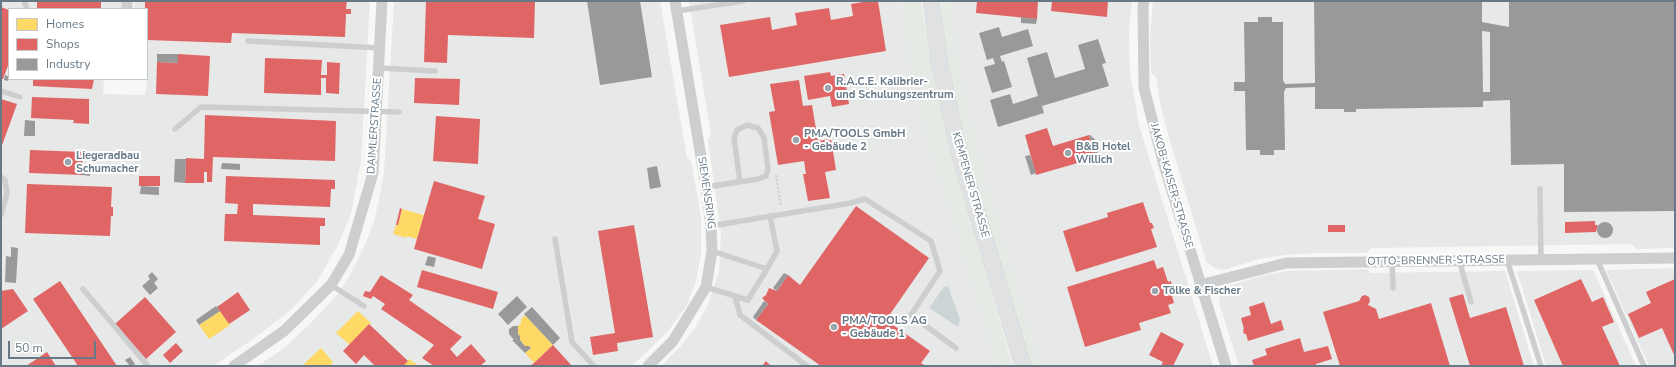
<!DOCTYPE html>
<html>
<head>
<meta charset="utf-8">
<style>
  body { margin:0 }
  #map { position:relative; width:1676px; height:367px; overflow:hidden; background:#f7f7f6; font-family:"Nunito Sans",sans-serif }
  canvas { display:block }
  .frame { position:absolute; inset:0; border:2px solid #677986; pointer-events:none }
  .legend { position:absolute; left:8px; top:8px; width:140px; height:72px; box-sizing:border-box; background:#fff; border:1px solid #c2c9cf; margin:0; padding:5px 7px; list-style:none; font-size:12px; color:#677986 }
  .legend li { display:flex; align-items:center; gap:8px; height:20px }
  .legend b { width:20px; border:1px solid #c2c9cf }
  .scale { position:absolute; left:8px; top:341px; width:88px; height:18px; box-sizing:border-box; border:2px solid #677986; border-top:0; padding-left:5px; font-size:12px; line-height:14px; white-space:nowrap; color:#677986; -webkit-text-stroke:3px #fff; paint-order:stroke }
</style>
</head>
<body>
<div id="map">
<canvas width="1676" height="367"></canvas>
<div class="frame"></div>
<ul class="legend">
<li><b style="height:11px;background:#ffd966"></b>Homes</li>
<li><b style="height:11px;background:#e06666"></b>Shops</li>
<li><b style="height:11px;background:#999"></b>Industry</li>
</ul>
<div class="scale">50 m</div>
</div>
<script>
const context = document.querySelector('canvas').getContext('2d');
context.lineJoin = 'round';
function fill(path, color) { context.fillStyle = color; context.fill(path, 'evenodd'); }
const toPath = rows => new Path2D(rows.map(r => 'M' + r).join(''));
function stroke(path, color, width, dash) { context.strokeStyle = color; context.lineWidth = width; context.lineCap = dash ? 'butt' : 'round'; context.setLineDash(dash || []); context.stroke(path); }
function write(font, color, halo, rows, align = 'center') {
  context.font = font + ' "Nunito Sans",sans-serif'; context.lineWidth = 4; context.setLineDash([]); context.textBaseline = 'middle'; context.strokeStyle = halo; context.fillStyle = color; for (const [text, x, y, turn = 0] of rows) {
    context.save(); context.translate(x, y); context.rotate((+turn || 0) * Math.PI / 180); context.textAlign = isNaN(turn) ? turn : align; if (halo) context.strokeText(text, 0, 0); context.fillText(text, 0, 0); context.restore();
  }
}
fill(toPath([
  [1,1,122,1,121,9,9,9,9,79,104,79,103,94,145,95,147,79,147,9,134,9,134,1,370,1,361,161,351,214,338,245,318,280,292,309,253,339,213,366,1,366],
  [394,1,660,1,687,158,691,161,701,217,701,254,696,281,687,305,668,331,632,366,257,366,283,349,312,322,338,294,350,275,364,247,374,222,379,200,384,172],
  [689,1,903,1,907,39,915,85,998,366,661,366,679,348,696,327,708,304,719,271,721,233,708,140,711,135],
  [952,1,1132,1,1129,31,1130,74,1139,125,1213,366,1039,366,977,151,959,71,951,18],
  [1153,1,1675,1,1675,248,1637,249,1631,244,1371,248,1367,253,1314,253,1286,255,1259,259,1224,270,1214,268,1206,261,1170,141,1161,108,1156,77,1151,73,1150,36],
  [1675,268,1675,366,1649,366,1606,270],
  [1367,269,1371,273,1505,271,1534,366,1239,366,1219,303,1220,292,1228,286,1261,276,1288,271],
  [1593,270,1636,366,1546,366,1517,271]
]), '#e7e8e8');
fill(toPath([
  [903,1,921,1,936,88,954,162,1013,366,998,366,925,127,915,85,907,39],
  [940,1,952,1,951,18,959,71,977,151,1039,366,1028,366,967,154,945,53]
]), '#e6eae4');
fill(toPath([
  [948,286,960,320,958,327,929,308,944,287]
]), '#ccd5d6');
fill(toPath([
  [402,209,424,215,417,239,407,236,407,238,393,234,396,225,398,225],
  [220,311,230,325,209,339,199,325],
  [358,311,371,323,350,345,336,333],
  [525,315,553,345,534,363,525,353,531,348,529,346,525,346,520,340,520,336,518,334,518,326,521,323,521,319],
  [321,348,333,362,329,366,306,366,304,364],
  [409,359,419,366,403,366]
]), '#ffd966');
fill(toPath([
  [37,1,101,1,101,9,37,9],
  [145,1,347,1,346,9,351,9,351,14,346,14,345,37,232,33,231,43,147,40,147,9,145,9],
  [426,1,535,1,534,38,448,35,447,63,424,62],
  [869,1,878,1,886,51,729,77,720,25,770,17,772,30,797,25,795,13,829,8,831,20,853,16,851,4],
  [977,1,1038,1,1037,19,976,13],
  [1052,1,1108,1,1107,17,1051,11],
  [1,7,9,10,9,63,3,79,1,79],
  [178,54,210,56,208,96,156,94,157,62,178,63],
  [265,58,322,60,321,75,327,75,327,62,340,63,339,94,326,93,326,78,321,78,321,95,264,93],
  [830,72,831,76,844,74,849,104,832,107,830,96,808,100,804,76],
  [415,78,460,79,459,105,414,103],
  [33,79,94,79,92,89,33,86],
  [799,80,803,106,812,105,818,141,831,139,836,170,825,172,830,198,808,201,803,174,806,174,804,161,778,165,769,112,775,111,770,84],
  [32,97,89,99,89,124,73,123,74,120,31,118],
  [1,99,17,104,1,148],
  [205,115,336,121,335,161,213,157,212,182,207,182,207,172,204,172,204,183,185,183,186,158,204,159],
  [436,116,480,119,478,164,433,161],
  [1047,128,1053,146,1089,135,1095,158,1036,175,1025,135],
  [30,150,83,152,82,175,29,173],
  [139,176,160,176,160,186,139,186],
  [226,176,335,180,335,189,331,189,330,207,253,204,253,215,325,218,325,226,320,226,320,245,224,241,225,214,237,214,238,204,225,203],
  [434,181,485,196,478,219,495,224,482,269,414,249],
  [27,184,112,187,111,207,113,207,113,216,111,216,110,236,25,233],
  [1143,202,1150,223,1152,223,1154,228,1151,229,1157,247,1076,272,1063,231,1108,217,1107,213],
  [856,206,929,258,886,320,930,351,921,363,926,366,821,366,756,320,768,304,762,298,766,295,769,288,777,291,788,275,800,285],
  [400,208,402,209,398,225,396,225],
  [1595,221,1595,225,1598,225,1596,232,1565,233,1565,222],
  [634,225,653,337,617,343,618,351,593,355,590,337,615,333,598,231],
  [1328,225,1345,225,1345,232,1328,232],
  [1154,260,1157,269,1163,267,1168,282,1171,281,1172,287,1170,288,1174,303,1168,305,1171,313,1139,323,1141,330,1085,347,1067,287],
  [422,270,498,292,493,309,417,287],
  [381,275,413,295,409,300,462,337,450,349,457,357,471,344,486,361,480,366,434,366,422,358,434,345,381,309,385,304,373,296,371,299,363,296,365,291,370,292],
  [1581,279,1592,302,1603,297,1614,322,1602,327,1620,366,1563,366,1534,300],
  [1675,279,1675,357,1662,328,1639,338,1628,314,1651,303,1646,292],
  [60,281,109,354,117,366,78,366,33,299],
  [13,289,28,311,1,329,1,291],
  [238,292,250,310,229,324,217,307],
  [1463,294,1470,318,1506,307,1524,366,1470,366,1449,298],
  [1365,295,1369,297,1370,301,1368,305,1376,309,1379,319,1431,303,1450,366,1340,366,1323,312,1359,301,1362,296],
  [145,297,176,332,146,359,115,324],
  [1264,302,1271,324,1281,320,1284,330,1248,341,1246,334,1244,334,1243,330,1244,329,1241,318,1251,315,1249,307],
  [369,324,408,361,403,366,375,366,364,355,356,364,343,351],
  [1161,332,1184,344,1173,366,1161,366,1163,362,1149,355],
  [1300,338,1304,352,1328,346,1332,359,1316,364,1316,366,1254,366,1252,360,1267,355,1265,349],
  [176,343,183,351,170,363,163,355],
  [553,345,572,366,530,366,534,363],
  [47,352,56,366,26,366],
  [766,361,771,366,762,366]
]), '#e06666');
fill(toPath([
  [587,1,640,1,652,77,600,85],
  [1314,1,1482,1,1482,22,1509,27,1509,1,1675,1,1675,211,1564,212,1564,164,1511,165,1510,100,1483,101,1483,107,1356,109,1356,112,1344,112,1344,109,1315,109,1315,87,1286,88,1284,92,1285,150,1274,150,1274,155,1260,155,1260,150,1246,150,1245,91,1234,91,1234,82,1245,82,1244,22,1258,22,1258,17,1272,17,1272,22,1283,22,1283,80,1285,84,1315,83],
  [1482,31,1490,32,1490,92,1483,92],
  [1021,17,1037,19,1036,24,1021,23],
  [999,27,1002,37,1028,29,1033,46,1000,56,1002,62,1004,61,1012,87,992,93,984,67,995,64,993,58,987,60,979,33],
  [1098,39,1106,63,1102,64,1109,86,1042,106,1044,113,998,127,990,100,1010,94,1013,104,1038,96,1027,58,1047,52,1055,78,1085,69,1078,45],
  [157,54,178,54,178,63,157,62],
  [5,75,9,77,8,81,4,80],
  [25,120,35,121,35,136,24,136],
  [1089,135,1090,135,1099,143,1097,157,1095,158],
  [1030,155,1036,173,1031,175,1025,156],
  [175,159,186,159,185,183,174,182],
  [222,163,240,164,240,170,221,169],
  [83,166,90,166,90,176,82,175],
  [657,166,661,187,650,189,647,168],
  [141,186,159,187,159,195,140,194],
  '1597 230a8 8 0 1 1 16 0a8 8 0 1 1-16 0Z',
  [11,247,18,248,16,283,5,282,6,256,11,257],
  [428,256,436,258,434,267,425,265],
  [152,272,158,279,154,283,158,288,150,295,142,286,150,279,148,276],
  [784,273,788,275,777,291,773,288],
  [517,296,527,307,508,325,498,314],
  [764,301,768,304,756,320,753,317],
  [216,306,220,311,199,325,196,320],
  [532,307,560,338,553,345,524,314],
  [513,326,518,326,518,334,520,336,520,340,525,346,529,346,531,348,525,353,512,340,514,340,509,334,509,329],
  [130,357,135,364,132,366,130,366,125,360]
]), '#999');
const secondary = toPath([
  [931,1,940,66,959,152,1023,366]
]);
stroke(secondary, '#d4d5d6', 17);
stroke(toPath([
  [776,175,781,206]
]), '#cbcccc', 2, [2, 2]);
stroke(toPath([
  [24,1,27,9],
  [677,11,743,1],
  [248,41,380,48],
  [379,68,435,71],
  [1,91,20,97],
  [175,129,201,107,399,112],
  [1,177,5,180,7,193,1,215],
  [706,187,758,179,766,176,768,169,764,138,758,128,747,125,737,130,734,138,740,182],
  [1540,189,1541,259],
  [711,226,851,203,865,199,931,241,940,271,911,315,956,348],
  [555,239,572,342,594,366],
  [712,251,767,269,748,300,735,296],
  [1597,259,1644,366],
  [1459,260,1471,302],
  [1507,260,1541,366],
  [1392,261,1393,288],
  [767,269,777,251,770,216],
  [331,285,364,306],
  [706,287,735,296,740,315,807,366],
  [83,289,148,366]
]), '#cccecf', 5.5);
stroke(toPath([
  [1144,1,1143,7,1144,88,1163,162,1226,366],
  [127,9,127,1],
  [1200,285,1286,263,1675,258],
  [234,366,284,331,331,285,349,255,373,173,382,1],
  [648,366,673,341,706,287,712,251,711,226,706,187,675,1]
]), '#cccecf', 11);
stroke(secondary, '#e0e1e2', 16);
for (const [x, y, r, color] of [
  [828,88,4,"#99a5ad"],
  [796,140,4,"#99a5ad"],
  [1068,153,4,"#99a5ad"],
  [68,162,4,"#99a5ad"],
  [1155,291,4,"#99a5ad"],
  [834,327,4,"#99a5ad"]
]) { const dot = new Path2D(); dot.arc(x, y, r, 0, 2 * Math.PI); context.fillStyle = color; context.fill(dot); stroke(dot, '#fff', 1.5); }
write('bold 11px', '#677986', '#fff', [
  ["R.A.C.E. Kalibrier-",836,82],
  ["und Schulungszentrum",836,95],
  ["PMA/TOOLS GmbH",804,134],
  ["- Gebäude 2",804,147],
  ["B&B Hotel",1076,147],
  ["Willich",1076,160],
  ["Liegeradbau",76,156],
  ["Schumacher",76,169],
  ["Tölke & Fischer",1163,291],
  ["PMA/TOOLS AG",842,321],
  ["- Gebäude 1",842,334]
], 'left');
write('11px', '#677986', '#fff', [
  ["DAIMLERSTRASSE",375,126,-86],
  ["KEMPENER STRASSE",970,185,74],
  ["JAKOB-KAISER-STRASSE",1171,186,74],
  ["SIEMENSRING",706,193,82],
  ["OTTO-BRENNER-STRASSE",1436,261,-1]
]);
</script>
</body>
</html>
